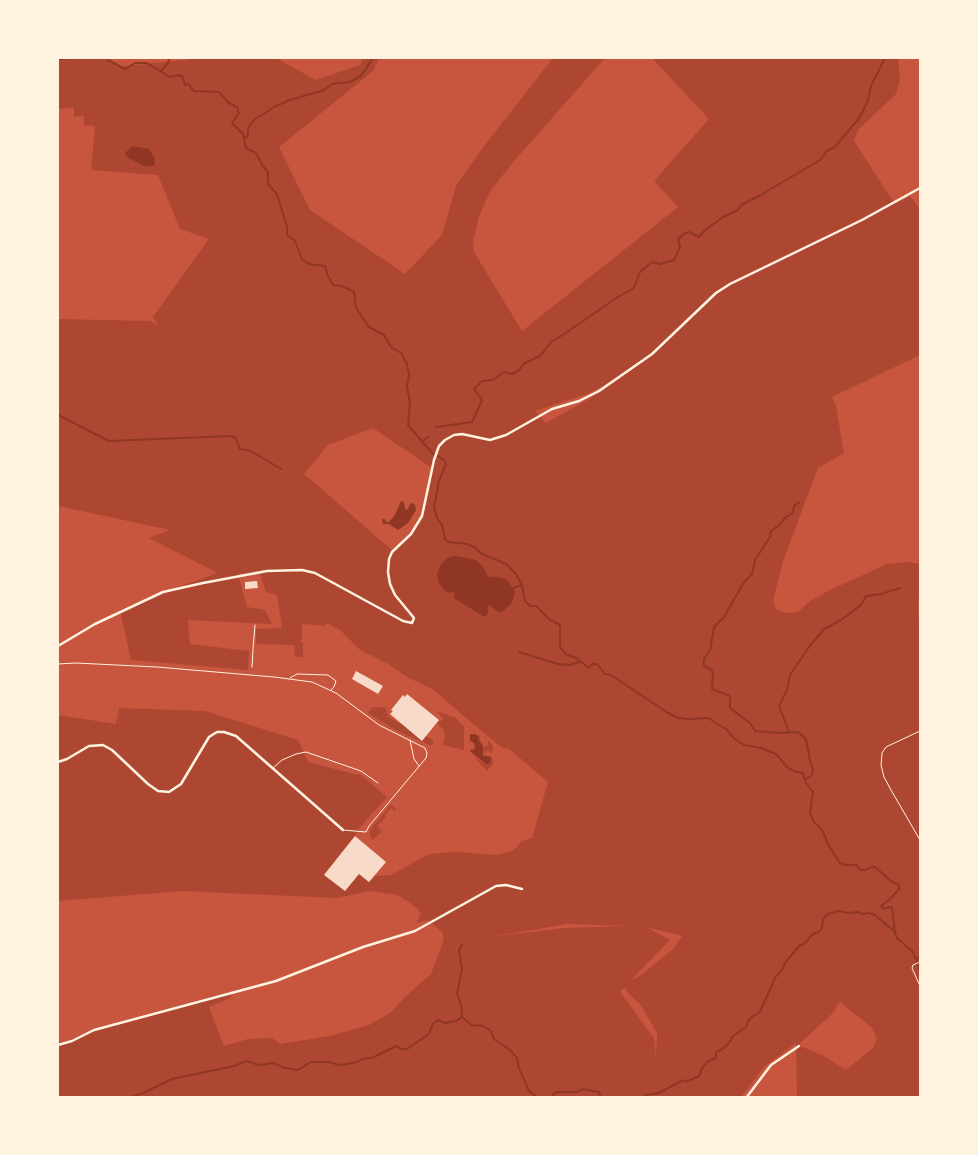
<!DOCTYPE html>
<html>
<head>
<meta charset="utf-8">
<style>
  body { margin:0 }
  #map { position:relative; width:978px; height:1155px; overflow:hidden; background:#c8553d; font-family:"Crimson Pro",serif }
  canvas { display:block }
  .frame { position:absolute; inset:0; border:59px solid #fff3e0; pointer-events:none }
</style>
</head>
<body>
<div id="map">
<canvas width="978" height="1155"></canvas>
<div class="frame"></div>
</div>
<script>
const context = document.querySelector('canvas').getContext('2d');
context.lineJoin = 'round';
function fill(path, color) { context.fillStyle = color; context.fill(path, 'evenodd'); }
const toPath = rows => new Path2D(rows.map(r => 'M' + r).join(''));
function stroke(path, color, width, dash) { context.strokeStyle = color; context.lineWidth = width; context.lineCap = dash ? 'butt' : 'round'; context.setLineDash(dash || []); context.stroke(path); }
fill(toPath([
  [58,58,110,58,116,67,185,60,190,58,276,58,316,80,360,65,363,58,379,58,373,71,279,147,310,210,405,274,442,235,456,186,481,150,553,58,605,58,514,161,491,190,479,216,473,242,474,252,522,331,678,207,654,181,709,119,654,60,657,58,898,58,900,79,896,94,858,130,854,141,894,203,730,282,715,292,652,353,625,373,590,393,535,411,546,423,601,392,653,355,716,294,731,285,862,221,910,196,920,210,920,355,832,397,836,406,844,453,818,468,783,561,773,601,776,609,786,613,798,612,810,601,830,590,887,564,909,562,920,564,920,585,918,604,920,645,920,1097,797,1097,796,1043,764,1067,741,1097,58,1097,58,1043,64,1042,103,1026,210,997,233,992,230,998,209,1007,224,1046,248,1039,272,1038,280,1044,330,1036,369,1025,391,1012,405,997,431,974,444,939,442,932,428,920,416,923,421,914,417,908,398,895,369,891,337,898,182,891,58,901,58,715,116,724,119,708,205,711,298,740,308,762,358,775,360,774,387,797,359,828,355,836,324,874,345,891,359,874,369,882,375,876,391,875,429,854,455,852,497,855,510,852,517,847,521,841,532,838,548,782,507,747,504,749,466,718,434,690,407,677,388,664,359,649,340,630,329,624,326,624,325,626,302,624,302,638,300,642,303,642,303,657,295,657,294,645,256,644,256,629,282,628,277,595,266,592,259,571,238,574,247,607,265,610,272,624,188,620,190,644,249,651,248,670,131,660,120,610,153,596,218,573,149,538,170,530,58,506,58,319,150,321,158,325,153,317,209,239,180,229,158,175,91,170,95,126,84,125,84,116,74,117,74,107,58,109],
  [373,428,432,468,426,504,423,513,412,531,392,550,304,474,328,445],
  [567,924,630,926,565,928,491,937],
  [646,927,682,936,672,950,640,976,631,980,670,940],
  [625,987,629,994,640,1004,657,1033,656,1057,654,1038,620,992],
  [840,1002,871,1027,877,1038,873,1048,846,1070,824,1056,800,1046,800,1043,832,1014],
  [372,707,385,707,389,717,403,725,422,741,426,736,433,740,433,745,429,745,395,730,368,713],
  [437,711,456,718,464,727,464,750,443,745,445,734,443,729,437,723,443,719],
  [480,735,480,740,484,747,488,746,488,740,493,746,492,754,488,750,486,751,485,755,492,757,493,764,487,771,472,755,486,764,483,746,478,740,478,736],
  [391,804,396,809,395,811,391,808,385,815,386,817,377,826,382,831,373,840,370,836,370,830]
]), '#ae4732');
fill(toPath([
  [132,146,149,149,155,159,154,166,144,166,127,157,125,153],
  [401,501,404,502,405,510,408,509,410,504,413,503,415,505,416,510,408,523,398,530,389,524,383,524,382,519,384,519,388,523,395,515],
  [455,556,476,560,483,566,487,575,490,577,499,577,507,580,513,588,515,593,512,603,502,612,498,612,489,605,487,607,488,611,487,615,485,617,455,599,454,592,447,593,439,583,437,574,440,566,447,558],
  [470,734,475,734,478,736,478,740,483,746,483,756,491,757,491,762,488,764,486,764,471,752,470,750,475,749,474,743,470,741]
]), '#8f3625');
stroke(toPath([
  [58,58,61,59,71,58],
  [107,58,108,60,125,69,135,63,147,63,170,77,179,75,183,77,185,85,188,84,194,91,219,92,229,103,237,107,239,113,232,123,243,134,246,148,256,153,262,165,268,172,268,184,277,194,287,227,287,235,295,241,302,259,309,264,325,266,327,274,333,285,342,286,354,292,356,308,369,327,384,335,391,347,401,353,407,364,409,375,407,386,410,403,408,425,433,454],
  [161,71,167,64,170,58],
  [244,138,248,136,248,128,254,120,276,106,290,100,324,90,332,84,350,82,361,76,373,58],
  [58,415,109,441,231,436,235,437,240,449,251,451,281,469],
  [436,427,472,422,482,400,474,389,482,381,493,380,504,372,512,374,518,371,525,363,540,356,551,342,564,334,618,297,634,288,640,272,652,262,660,264,674,260,680,247,678,239,685,233,689,232,699,237,704,231,723,217,738,210,741,205,759,196,820,160,827,151,835,147,860,117,868,100,871,86,885,58],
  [423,441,428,437],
  [438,456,445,461,446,464,439,481,434,507,437,518,442,525,445,539,448,542,467,544,476,548,480,553,506,564,516,574,522,585,525,601,530,606,536,606,549,619,560,625,560,647,566,654,576,658,589,668,592,664,597,664,605,674,611,675,668,713,678,718,689,719,709,718,717,724,726,729,735,739,744,745,761,748,776,754,788,768,796,772,803,773,806,783,813,792,810,812,813,821,822,830,829,846,840,863,845,865,856,865,861,870,866,870,871,867,875,867,892,882,899,885,899,889,889,900,881,906,884,909,889,907,892,908,895,933,897,938,913,952,920,970],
  [799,502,794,506,793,513,786,517,779,525,771,531,770,537,755,560,752,574,744,582,724,617,714,627,710,650,704,659,704,666,712,670,713,676,712,689,730,696,730,708,751,724,755,731,779,733,798,732,806,739,810,761,813,769,812,775,806,779],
  [513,588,522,585],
  [519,652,558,664,570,665,579,662],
  [789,732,779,706,787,690,790,675,809,647,824,629,841,620,861,605,866,596,881,594,900,588],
  [462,944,459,951,462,969,457,994,461,1004,462,1017],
  [916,959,920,957],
  [128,1098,141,1094,172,1079,234,1066,247,1061,259,1065,273,1063,285,1068,298,1070,311,1062,328,1062,340,1065,358,1062,362,1059,372,1058,396,1046,401,1049,407,1049,429,1034,433,1024,438,1020,445,1023,456,1021,462,1017,471,1025,483,1026,491,1031,494,1039,510,1050,517,1058,519,1068,529,1091,538,1098],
  [550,1098,556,1092,577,1092,582,1089,599,1092,601,1098],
  [643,1098,646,1095,659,1093,683,1080,686,1082,699,1076,702,1068,708,1061,716,1058,716,1052,721,1050,729,1043,733,1036,746,1027,748,1021,753,1016,760,1012,776,976,782,970,785,963,799,946,805,943,812,935,820,931,822,928,823,919,828,914,839,911,848,913,858,912,863,914,869,913,875,915,894,931]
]), '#8f3625', 2);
fill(toPath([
  [257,581,258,588,245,589,245,582],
  [356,671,383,686,378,694,352,679],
  [407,694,439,720,422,741,390,714,393,711,391,710,403,695,405,697],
  [355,836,386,862,369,882,359,874,345,891,324,875]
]), '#f7dbc8');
stroke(toPath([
  [253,649,255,625],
  [252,667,253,650],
  [920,731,886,747,882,753,881,765,884,777,891,790,920,840],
  [920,962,913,965,912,968,920,986]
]), '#fff3e0', 1);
stroke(toPath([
  [58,664,76,663,157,667,274,677,312,682,336,693,379,725,425,748,427,753,426,758,369,826,366,832,343,830],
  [290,678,297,674,328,675,336,681,334,687,331,690],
  [410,740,414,759,419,766],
  [273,768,282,760,296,754,306,752,361,771,378,783]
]), '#fff3e0', 1);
stroke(toPath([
  [58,646,95,624,163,592,203,583,267,571,302,570,315,573,403,621,412,623,414,618,395,595,390,584,388,572,389,559,392,552,411,534,422,516,434,460,439,446,445,440,454,435,462,434,490,440,506,435,552,409,579,401,599,391,652,354,716,293,730,284,862,220,920,188],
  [58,762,67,759,89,746,103,745,112,750,148,784,158,791,169,792,181,784,209,737,217,732,224,732,236,736,343,830],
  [58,1045,72,1041,94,1030,276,981,363,947,415,931,496,886,506,885,522,889],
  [746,1098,771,1065,799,1046]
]), '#fff3e0', 2.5);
</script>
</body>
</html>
